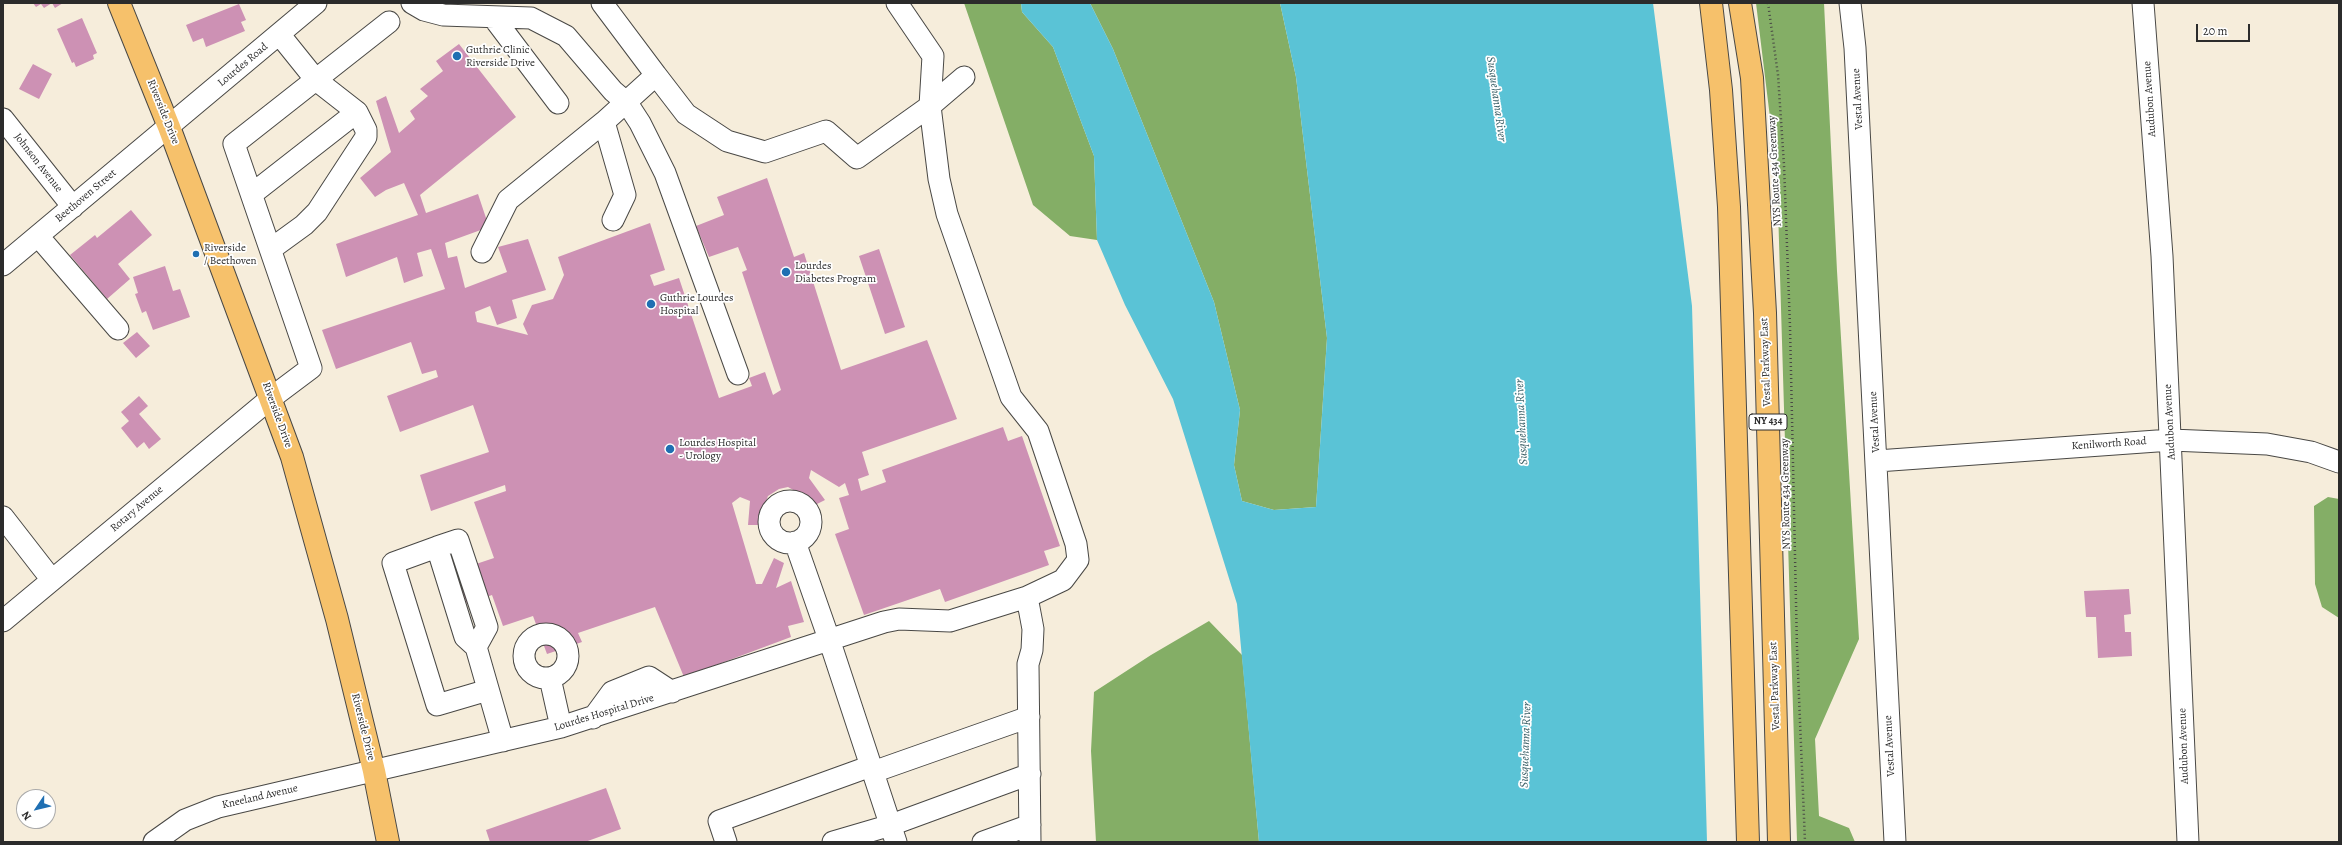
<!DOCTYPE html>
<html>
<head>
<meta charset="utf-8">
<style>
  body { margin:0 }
  #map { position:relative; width:2342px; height:845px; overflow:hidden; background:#f6eddb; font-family:Alegreya,serif }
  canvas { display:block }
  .frame { position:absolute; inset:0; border:4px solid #2b2b2b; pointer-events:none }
  .north { position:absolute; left:16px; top:789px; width:40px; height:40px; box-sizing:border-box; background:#fff; border:1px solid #aaa; border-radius:50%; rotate:235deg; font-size:11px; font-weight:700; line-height:16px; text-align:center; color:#2b2b2b }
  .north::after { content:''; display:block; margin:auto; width:14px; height:18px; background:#1f6fb2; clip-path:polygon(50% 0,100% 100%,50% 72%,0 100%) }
  .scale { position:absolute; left:2196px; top:24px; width:54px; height:18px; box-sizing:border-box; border:2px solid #2b2b2b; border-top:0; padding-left:5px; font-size:12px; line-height:14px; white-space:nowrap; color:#2b2b2b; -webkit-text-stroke:3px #fff; paint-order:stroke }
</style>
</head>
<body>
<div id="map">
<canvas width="2342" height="845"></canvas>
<div class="frame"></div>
<div class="north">N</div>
<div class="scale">20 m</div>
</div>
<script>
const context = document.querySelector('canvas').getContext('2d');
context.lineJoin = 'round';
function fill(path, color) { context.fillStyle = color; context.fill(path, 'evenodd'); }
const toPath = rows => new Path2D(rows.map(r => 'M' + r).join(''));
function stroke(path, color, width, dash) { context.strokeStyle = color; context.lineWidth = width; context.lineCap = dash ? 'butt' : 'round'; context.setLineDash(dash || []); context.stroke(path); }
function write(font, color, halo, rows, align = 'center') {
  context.font = font + ' Alegreya,serif'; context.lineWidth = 3.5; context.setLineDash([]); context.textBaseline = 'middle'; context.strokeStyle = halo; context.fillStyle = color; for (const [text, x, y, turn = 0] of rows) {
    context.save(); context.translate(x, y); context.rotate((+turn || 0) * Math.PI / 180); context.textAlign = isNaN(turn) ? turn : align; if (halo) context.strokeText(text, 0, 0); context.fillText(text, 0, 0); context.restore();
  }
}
fill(toPath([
  [964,3,1021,3,1022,12,1053,47,1094,156,1097,240,1070,236,1033,205],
  [1090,3,1280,3,1296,77,1327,338,1316,507,1274,510,1242,501,1234,465,1240,410,1214,302,1113,49],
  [1756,3,1824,3,1837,271,1859,639,1815,739,1819,816,1849,828,1855,842,1797,842,1777,175],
  [2328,497,2339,499,2339,618,2322,607,2315,584,2314,506],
  [1209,621,1242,655,1259,842,1096,842,1091,751,1094,692,1151,655]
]), '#84ae66');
fill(toPath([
  [1021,3,1090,3,1113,49,1214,302,1240,410,1234,465,1242,501,1274,510,1316,507,1327,338,1296,77,1280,3,1653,3,1692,306,1707,842,1259,842,1237,604,1173,399,1125,305,1097,240,1094,156,1053,47,1022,12]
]), '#5ac3d6');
fill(toPath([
  [33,3,63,3,55,8,52,3,44,8,41,4,36,7],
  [239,4,246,20,241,22,245,31,206,47,203,38,193,42,186,25],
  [82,18,97,53,93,55,94,59,76,67,74,62,72,63,57,29],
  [459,44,516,117,420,195,426,213,478,194,489,227,445,243,448,258,457,256,465,288,507,272,498,247,528,239,546,290,512,300,517,318,497,325,490,306,475,312,477,322,528,335,523,324,532,305,553,299,564,275,558,257,650,223,665,270,650,275,654,286,679,278,719,398,752,386,749,378,765,372,773,395,781,390,742,272,747,270,738,247,709,257,696,226,724,215,717,197,767,178,794,257,804,253,841,370,927,340,957,419,862,452,869,475,858,479,861,491,886,482,882,470,1003,427,1008,441,1022,436,1060,546,1044,551,1049,565,945,602,940,589,864,615,835,534,849,529,839,498,849,495,845,483,839,487,811,470,809,478,825,500,811,507,802,495,788,487,779,489,768,496,763,509,762,525,748,525,750,501,740,497,732,503,756,584,762,584,774,558,784,563,776,588,791,581,804,622,788,626,791,637,684,677,655,607,578,633,582,642,547,654,533,616,503,626,492,595,467,604,455,571,494,558,474,502,506,491,505,485,431,511,420,475,489,452,473,405,400,432,387,396,438,377,436,370,422,374,411,342,336,369,322,330,445,289,431,249,417,253,423,276,404,283,397,257,346,277,336,244,418,215,404,183,386,190,375,197,360,178,391,152,376,101,386,96,399,133,415,119,410,111,428,96,420,89,443,71,436,61],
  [33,64,52,74,39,99,19,89],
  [131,210,152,235,118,264,130,279,107,299,70,255,95,235,97,238],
  [879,249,905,327,885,334,859,256],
  [165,266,173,291,180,289,190,317,153,330,146,311,142,313,135,294,138,293,133,277],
  [137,332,150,346,136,358,123,343],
  [139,396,148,406,139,414,161,439,149,449,144,442,137,448,121,428,129,421,121,412],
  [2129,589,2131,614,2124,615,2125,632,2131,632,2132,656,2098,658,2096,617,2086,617,2084,591],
  [606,788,621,829,585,842,490,842,486,830]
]), '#cd91b4');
const minor = toPath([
  [412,3,424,10,443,15,531,18,566,36,613,91,627,103,640,123,665,173,738,374],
  [602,3,656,75],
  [1850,3,1855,48,1895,842],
  [2143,3,2162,256,2188,842],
  [493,17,558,103],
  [3,119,73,207],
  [604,122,625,195,613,220],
  [252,194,357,112],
  [38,236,118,329],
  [271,249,304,225,317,212,366,137,366,130,357,112,316,80,279,34],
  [482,252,508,200,604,122,656,75,686,114,727,141,765,152,826,131,857,158,930,106,933,56,897,3],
  [3,265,316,3],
  [1877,461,2171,440,2267,444,2311,452,2339,462],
  '769 522a21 21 0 1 1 42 0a21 21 0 1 1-42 0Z',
  [3,517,52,580],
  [795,542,829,639,896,842],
  [437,547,458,540,487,627,476,647],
  [1027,597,1033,629,1032,650,1028,664,1030,842],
  [3,621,271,398,311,368,234,144,389,22],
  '524 656a22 22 0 1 1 44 0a22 22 0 1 1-44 0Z',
  [550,678,561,727],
  [488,690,437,705,393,563,437,547,465,637,476,647,503,741],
  [593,718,612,692,649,677,672,692],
  [873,772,1029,717],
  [154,842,185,820,218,807,561,727,884,622,899,619,950,621,1027,597,1063,580,1078,560,1076,544,1038,431,1011,397,947,214,939,179,930,106,964,77],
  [726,842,719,821,871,766],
  [833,842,891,825,1030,774],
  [983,842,1030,825]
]);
const major = toPath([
  [119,3,169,127,292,457,337,619,374,771,388,842],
  [1711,3,1721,90,1729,207,1748,842],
  [1740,3,1752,78,1765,313,1779,842]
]);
stroke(minor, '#494845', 23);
stroke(major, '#494845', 24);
stroke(toPath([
  [1768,3,1778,75,1784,165,1790,326,1797,648,1805,842]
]), '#494845', 2.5, [1, 3]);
stroke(minor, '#fff', 21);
stroke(major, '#f6c16b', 22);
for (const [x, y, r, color] of [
  [457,56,5,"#1f6fb2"],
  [196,254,4,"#1f6fb2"],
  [786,272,5,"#1f6fb2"],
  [651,304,5,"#1f6fb2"],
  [670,449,5,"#1f6fb2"]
]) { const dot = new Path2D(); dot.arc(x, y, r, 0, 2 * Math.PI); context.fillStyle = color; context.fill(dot); stroke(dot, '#fff', 1.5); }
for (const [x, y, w] of [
  [1768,422,38]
]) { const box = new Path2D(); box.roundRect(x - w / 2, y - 8, w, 16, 3); context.fillStyle = '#fff'; context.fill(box); stroke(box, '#2b2b2b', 1); }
write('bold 10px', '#2b2b2b', null, [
  ["NY 434",1768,422]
]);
write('11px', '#2b2b2b', '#fff', [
  ["Guthrie Clinic",466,50],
  ["Riverside Drive",466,63],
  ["Riverside",204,248],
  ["/ Beethoven",204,261],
  ["Lourdes",795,266],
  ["Diabetes Program",795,279],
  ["Guthrie Lourdes",660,298],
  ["Hospital",660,311],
  ["Lourdes Hospital",679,443],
  ["- Urology",679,456]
], 'left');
write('11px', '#2b2b2b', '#fff', [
  ["Lourdes Road",243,65,-40],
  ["Vestal Avenue",1858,99,-93],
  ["Audubon Avenue",2150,99,-94],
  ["Riverside Drive",163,112,68],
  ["Johnson Avenue",38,163,52],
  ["NYS Route 434 Greenway",1775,171,-93],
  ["Beethoven Street",86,196,-40],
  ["Vestal Parkway East",1766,362,-92],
  ["Riverside Drive",277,415,70],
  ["Vestal Avenue",1875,422,-93],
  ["Audubon Avenue",2170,422,-93],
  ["Kenilworth Road",2109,444,-4],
  ["NYS Route 434 Greenway",1786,494,-91],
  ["Rotary Avenue",137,509,-40],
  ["Vestal Parkway East",1775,686,-92],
  ["Lourdes Hospital Drive",604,713,-17],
  ["Riverside Drive",363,727,76],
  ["Vestal Avenue",1890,746,-93],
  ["Audubon Avenue",2184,746,-92],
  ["Kneeland Avenue",260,797,-13]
]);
write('italic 12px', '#3b6067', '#fff', [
  ["Susquehanna River",1496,99,82],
  ["Susquehanna River",1522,422,-93],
  ["Susquehanna River",1526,745,-88]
]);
</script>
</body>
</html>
